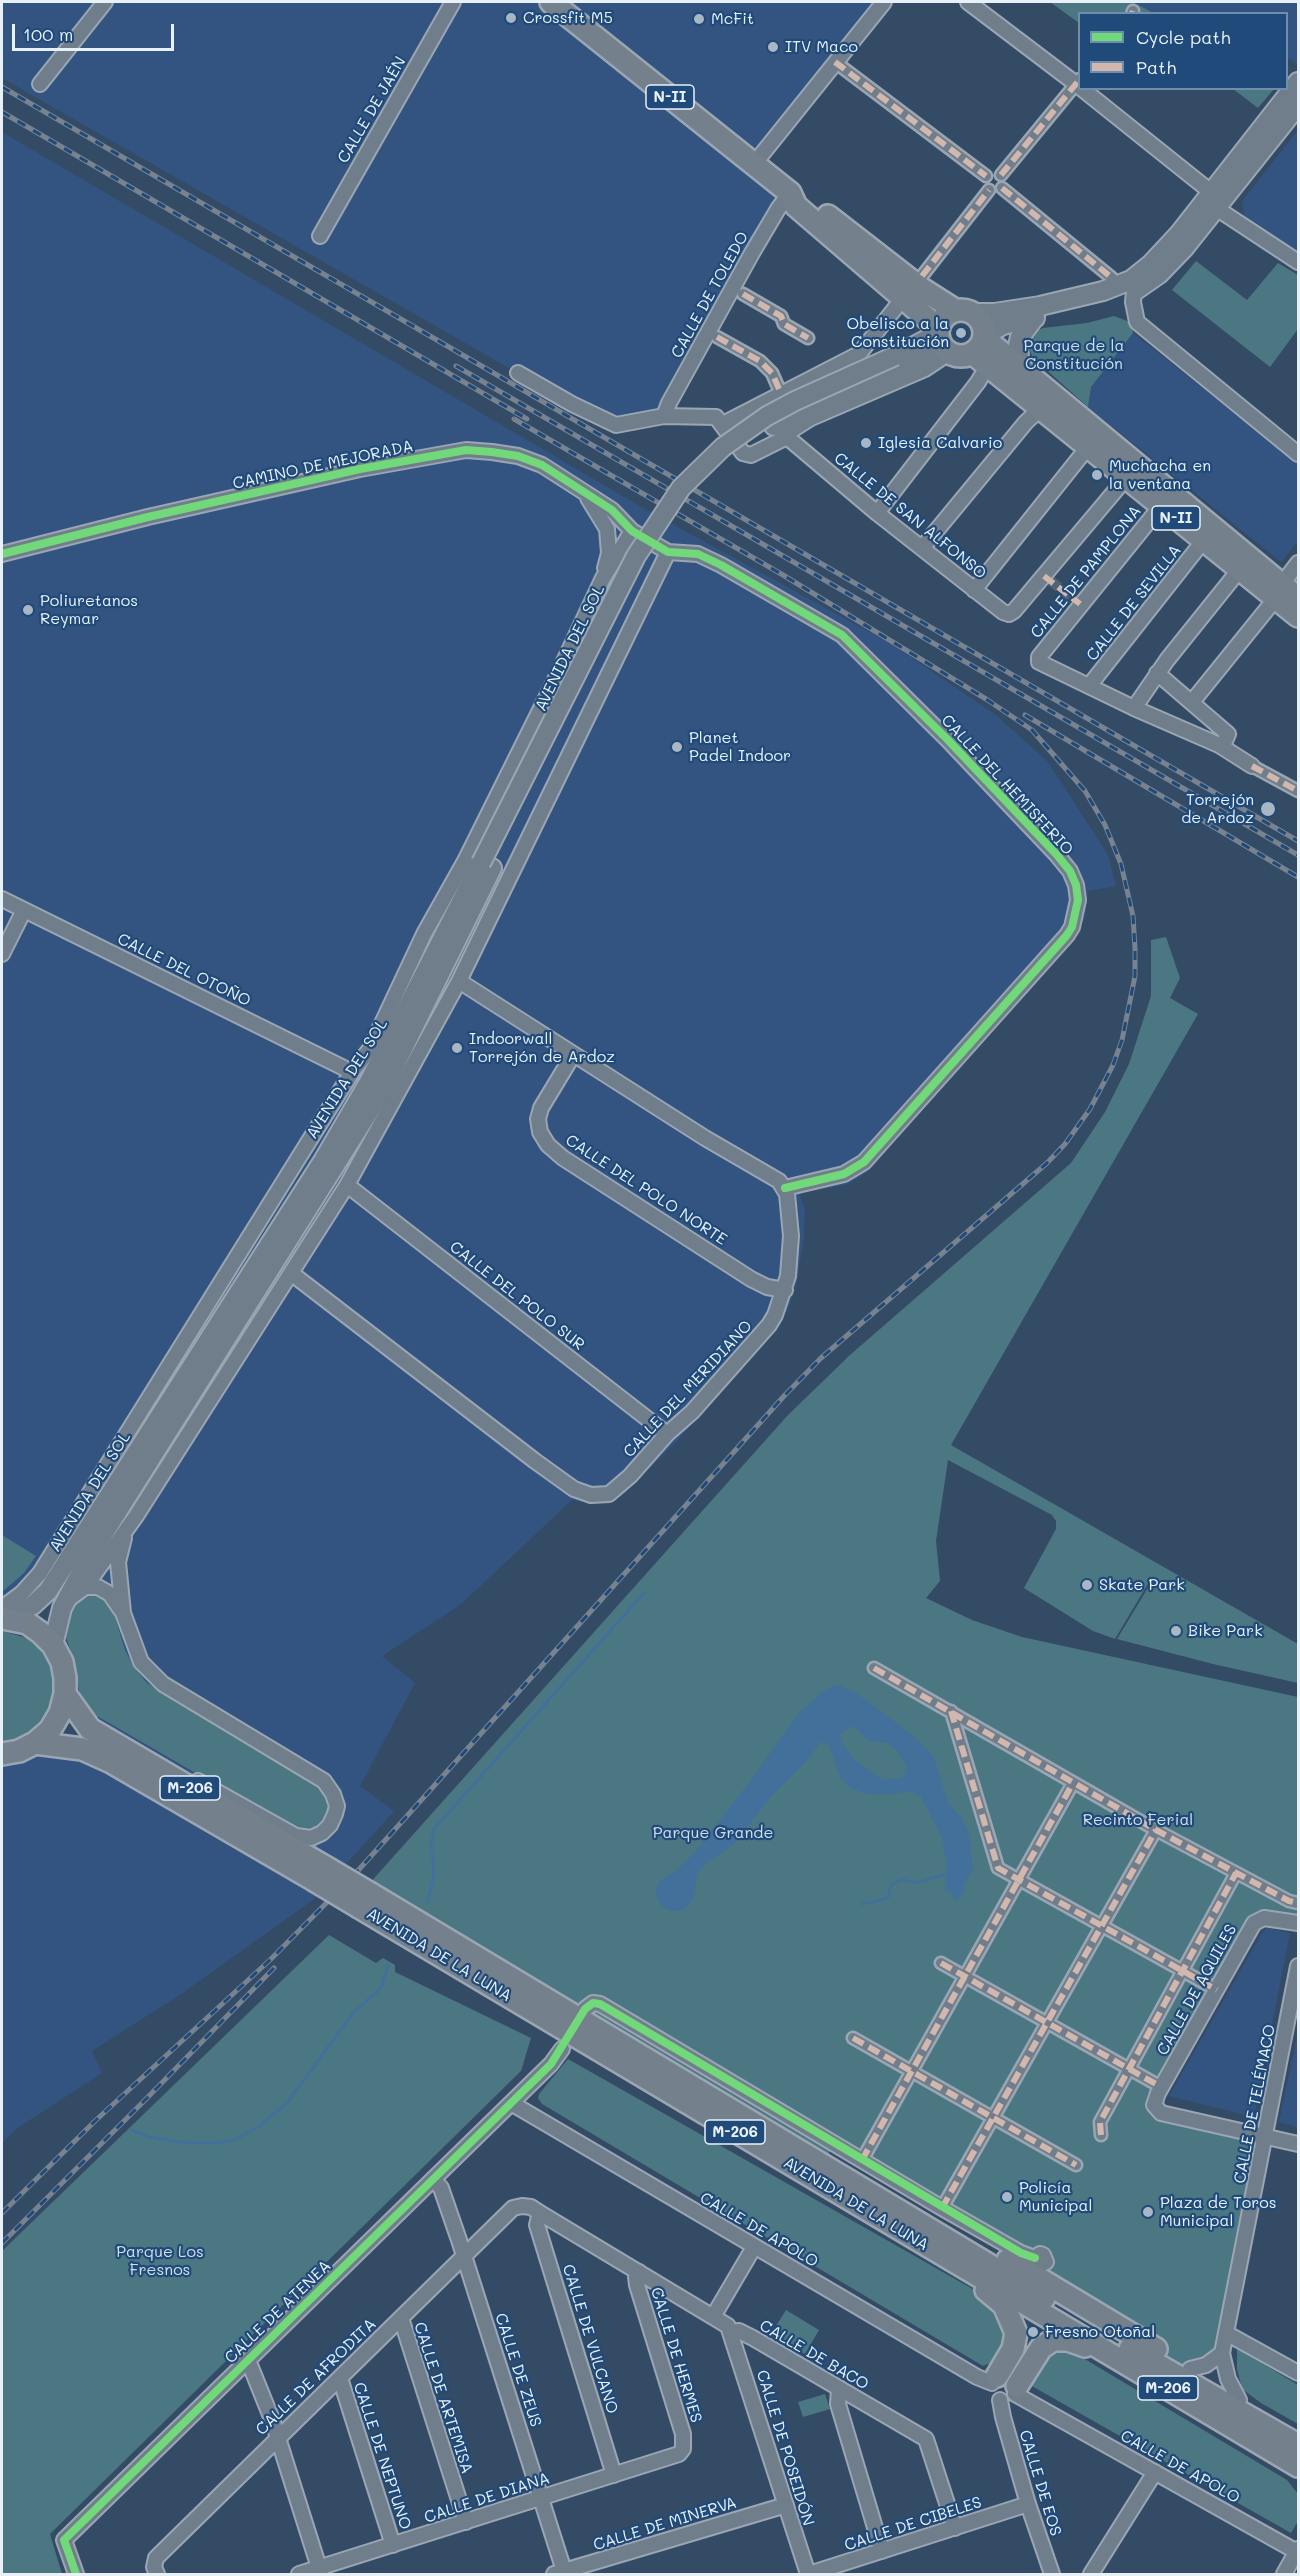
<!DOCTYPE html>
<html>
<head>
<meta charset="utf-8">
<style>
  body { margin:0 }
  #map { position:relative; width:1300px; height:2576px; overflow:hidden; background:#344b65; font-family:Mali,sans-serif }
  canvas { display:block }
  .frame { position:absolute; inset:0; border:3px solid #e8f1f8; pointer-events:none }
  .legend { position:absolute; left:1078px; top:12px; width:210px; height:78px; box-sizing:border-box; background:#1f4a7a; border:2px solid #6f8dac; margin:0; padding:8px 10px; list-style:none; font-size:18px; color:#e8f1f8 }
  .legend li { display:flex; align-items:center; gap:12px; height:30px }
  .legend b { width:30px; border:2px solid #6f8dac }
  .scale { position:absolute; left:12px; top:24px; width:162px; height:27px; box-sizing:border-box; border:3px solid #e8f1f8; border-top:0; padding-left:8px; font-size:18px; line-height:21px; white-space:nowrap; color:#e8f1f8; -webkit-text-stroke:4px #1f4a7a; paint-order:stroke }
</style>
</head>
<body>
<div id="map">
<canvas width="1300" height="2576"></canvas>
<div class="frame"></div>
<ul class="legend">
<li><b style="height:8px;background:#71d979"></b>Cycle path</li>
<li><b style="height:8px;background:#d1b7ad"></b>Path</li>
</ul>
<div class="scale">100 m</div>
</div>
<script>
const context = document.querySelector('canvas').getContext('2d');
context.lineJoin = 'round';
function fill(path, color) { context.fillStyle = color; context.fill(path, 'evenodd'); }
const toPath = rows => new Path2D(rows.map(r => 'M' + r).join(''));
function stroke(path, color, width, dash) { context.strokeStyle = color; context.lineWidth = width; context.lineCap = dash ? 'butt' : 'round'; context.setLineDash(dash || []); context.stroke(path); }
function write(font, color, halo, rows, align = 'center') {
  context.font = font + ' Mali,sans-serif'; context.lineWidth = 4.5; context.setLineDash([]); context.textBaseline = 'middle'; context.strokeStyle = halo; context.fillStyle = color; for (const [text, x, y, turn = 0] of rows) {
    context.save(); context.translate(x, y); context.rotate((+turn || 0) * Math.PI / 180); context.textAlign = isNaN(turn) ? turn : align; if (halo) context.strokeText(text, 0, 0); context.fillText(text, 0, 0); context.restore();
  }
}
fill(toPath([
  [2,2,884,2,754,163,790,193,664,416,616,425,572,404,2,78],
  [1120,2,1298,2,1298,64,1287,58,1286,14,1140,13],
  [1298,130,1298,253,1245,220,1242,201],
  [2,132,643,508,893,645,996,715,1048,762,1108,855,1116,886,1088,891,1085,918,1071,944,866,1173,846,1185,801,1192,800,1196,805,1209,804,1236,796,1287,787,1311,770,1335,676,1442,623,1494,610,1502,590,1503,572,1500,460,1605,382,1656,415,1683,360,1786,394,1811,342,1869,90,1729,53,1645,121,1508,48,1591,2,1618],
  [1133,333,1298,464,1298,541,1281,562,1088,407,1091,387],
  [58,1745,314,1880,317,1897,181,1994,92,2051,102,2073,16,2129,2,2143,2,1754],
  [1267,1928,1290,1933,1254,2117,1169,2096,1262,1933],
  [1298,2031,1298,2127,1279,2122]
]), '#335480');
fill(toPath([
  [1050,2,1133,2,1153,13,1080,14,1079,23],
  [1233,89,1274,89,1258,108],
  [1196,261,1247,300,1278,263,1298,275,1298,329,1270,367,1172,290],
  [1114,316,1130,322,1133,333,1091,387,1088,407,1033,358,1029,349,1030,342,1036,331,1043,328,1087,323],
  [1166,937,1180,978,1170,998,1198,1014,951,1445,1298,1644,1298,1683,1213,1664,1117,1639,1152,1581,1149,1582,1115,1639,1093,1631,1024,1588,1056,1529,1056,1521,1052,1515,948,1460,936,1541,940,1581,926,1598,972,1620,1022,1637,1298,1697,1298,1921,1264,1918,1155,2104,1265,2136,1223,2350,1190,2369,1125,2331,1039,2266,834,2144,828,2155,685,2076,368,1885,788,1415,850,1355,1071,1163,1105,1112,1129,1064,1151,996,1151,940],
  [2,1535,36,1556,24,1573,2,1592],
  [90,1591,101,1594,110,1601,125,1650,134,1667,147,1683,312,1781,327,1798,330,1809,326,1822,309,1830,294,1830,97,1716,85,1705,79,1691,74,1660,64,1632,71,1608],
  [2,1631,27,1638,39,1648,48,1660,53,1674,55,1688,52,1703,46,1717,37,1728,25,1737,2,1743],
  [329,1935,376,1963,383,1958,395,1965,395,1972,531,2038,521,2071,50,2534,62,2574,2,2574,2,2251],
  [568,2059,978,2292,994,2305,1009,2331,995,2356,990,2363,983,2366,542,2104,538,2098,539,2094],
  [786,2310,819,2330,805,2354,771,2334],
  [1237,2348,1298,2385,1298,2424,1261,2403,1242,2389,1237,2369],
  [1068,2349,1287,2480,1298,2494,1298,2521,1291,2533,1030,2385,1053,2351],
  [825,2394,830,2409,803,2417,798,2402]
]), '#4b7783');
fill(toPath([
  [834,1686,841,1686,856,1693,910,1733,934,1757,948,1803,962,1818,969,1834,973,1871,963,1885,965,1892,956,1901,951,1893,945,1891,947,1866,942,1838,921,1797,910,1791,895,1794,867,1794,849,1787,840,1777,829,1745,820,1742,808,1760,769,1799,734,1844,707,1863,697,1874,694,1896,688,1906,681,1911,671,1911,662,1906,657,1898,656,1889,660,1881,678,1869,695,1852,745,1788,797,1715,823,1691],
  [853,1726,869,1741,887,1743,896,1750,906,1766,906,1773,902,1778,883,1780,854,1759,841,1741,841,1733]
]), '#42709a');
stroke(toPath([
  [427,1902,434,1877,431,1841,434,1829,644,1593],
  [862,1904,885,1899,888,1897,891,1885,901,1879,915,1883,947,1874],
  [132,2130,150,2137,178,2142,217,2143,234,2140,258,2127,287,2103,354,2012,378,1991,383,1983,388,1965]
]), '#42709a', 3);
stroke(toPath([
  [1051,581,1077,602]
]), '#4f647b', 10, [10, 5]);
const pedestrian = toPath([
  [1132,14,1133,11],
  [835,62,986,176],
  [1001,175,1080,79],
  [1002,188,1112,278],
  [922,276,989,190],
  [743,294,781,316,784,324,808,338],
  [717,337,760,361,772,373,779,389],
  [1252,766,1298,791],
  [874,1668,1156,1830,1289,1901,1298,1903],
  [951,1711,998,1868,1217,1990],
  [941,1963,1156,2084],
  [853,2038,1076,2165],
  [1101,2135,1100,2122,1236,1873],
  [862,2160,1073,1783],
  [942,2208,1156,1830]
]);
const minor = toPath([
  [968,2,1080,87],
  [40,84,105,2],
  [1081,88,1211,192],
  [754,164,884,2],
  [1216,208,1298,262],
  [320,236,453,2],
  [1134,291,1133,302,1137,322,1298,454],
  [518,373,572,404,616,425,664,416,716,417,743,453,751,455,787,437,792,430,811,418,925,369,949,353],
  [664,416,669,403,752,253,778,209,790,193],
  [723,424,859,354,904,297],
  [787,437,877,513,1003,612,1009,614,1014,611,1126,478],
  [588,498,607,529,609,553,605,568],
  [877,513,978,382,984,372,985,364],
  [922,548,1026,422,1040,409],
  [2,554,148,517,360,469,466,450,492,452,518,456,542,465,612,510,632,531,668,552,698,554,721,565,842,635,947,739,1057,855,1070,871,1076,885,1078,900,1072,927,1067,935,864,1162,844,1174,785,1188],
  [1240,569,1167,660,1134,708,1219,745,1252,766],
  [1282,584,1298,563],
  [974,590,1088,447],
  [1157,673,1228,734,1225,741,1219,745],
  [1089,686,1204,540],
  [1192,702,1276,598],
  [1134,708,1039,662,1039,657,1161,506],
  [2,899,352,1072],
  [2,954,24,910],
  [573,1055,541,1108,538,1119,540,1132,548,1145,563,1158,751,1279,767,1287,785,1290],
  [347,1185,667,1434],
  [291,1273,535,1461,574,1489,591,1495,609,1494,630,1476,667,1434,692,1412,769,1325,775,1315,788,1276,791,1236,787,1194,779,1181,705,1138,459,981],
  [124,1538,118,1562,123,1613,141,1662,163,1684,324,1781,333,1794,337,1806,335,1814,330,1825,322,1833,311,1838,296,1836,198,1781],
  [85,1587,98,1587,110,1594,121,1610],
  [69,1599,85,1587,136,1516,347,1185,459,981,668,552],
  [2,1608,22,1593,40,1573,352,1072,370,1049,424,934,465,861,560,670,603,578,632,531],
  [1298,1923,1264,1918,1254,1923,1158,2093,1154,2105,1161,2113,1298,2144],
  [585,2009,593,2003,600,2004,942,2208,1021,2253,1035,2258],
  [511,2103,977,2377,992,2383],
  [433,2179,441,2188,459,2240,565,2574],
  [540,2213,537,2225,614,2475],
  [1035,2275,1039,2266,1046,2262,1043,2255,1040,2254,1035,2258,1037,2264],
  [714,2315,754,2247],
  [401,2318,466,2522],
  [731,2332,739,2331,753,2338,926,2439,955,2528],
  [1226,2333,1298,2373],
  [248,2360,273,2422,321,2574],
  [1190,2369,1206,2365,1222,2353],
  [340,2378,393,2545],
  [839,2388,838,2404,882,2551],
  [1015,2394,1297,2552],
  [1000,2400,1003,2417,1028,2504,1052,2574],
  [1239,2400,1228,2379,1222,2353,1298,1966],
  [76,2574,64,2540,551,2064,562,2049],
  [157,2574,154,2567,156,2558,513,2208,522,2206,531,2207,540,2213,728,2326,808,2574],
  [299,2574,679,2454,683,2449,683,2434,637,2285,636,2277,639,2272],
  [554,2574,786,2505],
  [809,2574,1028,2504],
  [1091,2574,1155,2472],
  [1284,2574,1298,2549]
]);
const secondary = toPath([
  [1136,290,1159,274,1185,247,1298,105],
  [974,313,994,313,1040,306,1103,291,1131,280,1151,264,1179,234,1298,82],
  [984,336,1003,325,1035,318],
  [899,354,937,334],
  [1020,367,1018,346,1020,337,1035,317],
  [774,426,835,395,943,348],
  [10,1618,33,1605,48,1591,323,1161,369,1082,481,863],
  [53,1645,62,1608,92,1552,383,1089,492,868]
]);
const primary = toPath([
  [551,2,790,193,796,206,938,328],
  [828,216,922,289,955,310],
  '938 333a23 23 0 1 1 46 0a23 23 0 1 1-46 0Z',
  [984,338,1293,594],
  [972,353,1298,616],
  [2,1618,27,1623,41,1633,53,1645,62,1662,65,1678,65,1694,60,1713,50,1730,35,1743,19,1751,2,1754],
  [65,1694,90,1729,327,1868],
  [35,1743,82,1749,111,1762,314,1880],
  [371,1894,1044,2298],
  [359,1907,1298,2466],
  [1008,2260,1156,2349],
  [986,2290,1004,2305,1016,2333,1013,2349,997,2376],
  [1130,2349,1298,2445],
  [1017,2386,1041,2348,1053,2340,1068,2340,1085,2346]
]);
stroke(pedestrian, '#9aa6b3', 15);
stroke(minor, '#9aa6b3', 18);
stroke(secondary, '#9aa6b3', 22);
stroke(primary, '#9aa6b3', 26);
stroke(pedestrian, '#707e8c', 10);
stroke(minor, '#707e8c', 14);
stroke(secondary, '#707e8c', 18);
stroke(primary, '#74808b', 21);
const rail = toPath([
  [2,87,1298,841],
  [2,112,527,419],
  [456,366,1298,855],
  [1025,715,1298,877],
  [2,2213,95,2121,271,1959,354,1875,784,1396,821,1358,1047,1163,1065,1144,1090,1109,1113,1065,1122,1040,1135,976,1135,949,1133,916,1121,864,1105,825,1085,791,1032,730,986,699,783,575,514,419],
  [2,2243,147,2098,274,1968]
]);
stroke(rail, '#778390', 5);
stroke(rail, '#1f4a7a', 3, [9]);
const secondaryBridge = toPath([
  [481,863,636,556,681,488,723,447,767,416,795,401,895,356]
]);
const primaryBridge = toPath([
  [327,1868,371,1894],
  [314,1880,359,1907]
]);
stroke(secondaryBridge, '#9aa6b3', 22, []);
stroke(primaryBridge, '#9aa6b3', 26, []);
stroke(secondaryBridge, '#707e8c', 18);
stroke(primaryBridge, '#74808b', 21);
stroke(toPath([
  [1132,14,1133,11],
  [835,62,986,176],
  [1001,175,1080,79],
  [1002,188,1112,278],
  [922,276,989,190],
  [743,294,781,316,784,324,808,338],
  [717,337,760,361,772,373,779,389],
  [1044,576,1080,604],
  [1252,766,1298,791],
  [874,1668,1156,1830,1289,1901,1298,1903],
  [951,1711,998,1868,1217,1990],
  [941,1963,1156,2084],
  [853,2038,1076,2165],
  [1101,2135,1100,2122,1236,1873],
  [862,2160,1073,1783],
  [942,2208,1156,1830]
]), '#d1b7ad', 6, [12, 6]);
stroke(toPath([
  [2,554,148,517,360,469,466,450,492,452,518,456,542,465,612,510,632,531,668,552,698,554,721,565,842,635,947,739,1057,855,1070,871,1076,885,1078,900,1072,927,1067,935,864,1162,844,1174,785,1188],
  [76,2574,64,2540,551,2064,585,2009,593,2003,600,2004,1021,2253,1035,2258]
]), '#71d979', 8);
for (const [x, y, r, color] of [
  [511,18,6,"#a9b7c5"],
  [699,19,6,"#a9b7c5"],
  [773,47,6,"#a9b7c5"],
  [961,333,6,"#a9b7c5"],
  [866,443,6,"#a9b7c5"],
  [1097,475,6,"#a9b7c5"],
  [28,610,6,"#a9b7c5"],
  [677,747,6,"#a9b7c5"],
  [1268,809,8,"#a9b7c5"],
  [457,1048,6,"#a9b7c5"],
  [1087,1585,6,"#a9b7c5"],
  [1176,1631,6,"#a9b7c5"],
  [1007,2197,6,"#a9b7c5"],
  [1148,2212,6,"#a9b7c5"],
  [1033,2332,6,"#a9b7c5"]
]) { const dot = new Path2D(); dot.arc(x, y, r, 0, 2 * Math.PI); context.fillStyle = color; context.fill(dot); stroke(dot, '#1f4a7a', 2); }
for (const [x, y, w] of [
  [670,97,48],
  [1176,518,48],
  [190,1788,60],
  [735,2132,60],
  [1168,2388,60]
]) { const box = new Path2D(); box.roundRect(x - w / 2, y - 12, w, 24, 4.5); context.fillStyle = '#1f4a7a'; context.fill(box); stroke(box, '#e8f1f8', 1.5); }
write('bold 15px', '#e8f1f8', null, [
  ["N-II",670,97],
  ["N-II",1176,518],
  ["M-206",190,1788],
  ["M-206",735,2132],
  ["M-206",1168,2388]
]);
write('16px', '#e8f1f8', '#1f4a7a', [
  ["Crossfit M5",523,18],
  ["McFit",711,19],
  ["ITV Maco",785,47],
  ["Obelisco a la",949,324,"right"],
  ["Constitución",949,342,"right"],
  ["Iglesia Calvario",878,443],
  ["Muchacha en",1109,466],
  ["la ventana",1109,484],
  ["Poliuretanos",40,601],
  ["Reymar",40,619],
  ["Planet",689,738],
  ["Padel Indoor",689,756],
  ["Torrejón",1254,800,"right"],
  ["de Ardoz",1254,818,"right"],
  ["Indoorwall",469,1039],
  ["Torrejón de Ardoz",469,1057],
  ["Skate Park",1099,1585],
  ["Bike Park",1188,1631],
  ["Policía",1019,2188],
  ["Municipal",1019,2206],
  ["Plaza de Toros",1160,2203],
  ["Municipal",1160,2221],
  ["Fresno Otoñal",1045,2332]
], 'left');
write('16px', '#e8f1f8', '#1f4a7a', [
  ["CALLE DE JAÉN",372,110,-60],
  ["CALLE DE TOLEDO",710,295,-61],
  ["CAMINO DE MEJORADA",323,465,-12],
  ["CALLE DE SAN ALFONSO",910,516,39],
  ["CALLE DE PAMPLONA",1086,572,-51],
  ["CALLE DE SEVILLA",1134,603,-52],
  ["AVENIDA DEL SOL",570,648,-64],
  ["CALLE DEL HEMISFERIO",1007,785,47],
  ["CALLE DEL OTOÑO",184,970,26],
  ["AVENIDA DEL SOL",347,1079,-58],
  ["CALLE DEL POLO NORTE",646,1190,33],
  ["CALLE DEL POLO SUR",517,1296,38],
  ["CALLE DEL MERIDIANO",688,1389,-47],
  ["AVENIDA DEL SOL",90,1492,-58],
  ["AVENIDA DE LA LUNA",439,1955,31],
  ["CALLE DE AQUILES",1197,1990,-61],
  ["CALLE DE TELÉMACO",1255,2104,-79],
  ["AVENIDA DE LA LUNA",856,2204,31],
  ["CALLE DE APOLO",759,2230,30],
  ["CALLE DE ATENEA",278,2312,-44],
  ["CALLE DE VULCANO",590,2339,73],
  ["CALLE DE HERMES",676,2355,73],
  ["CALLE DE BACO",814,2355,30],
  ["CALLE DE ZEUS",518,2370,72],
  ["CALLE DE AFRODITA",316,2377,-44],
  ["CALLE DE ARTEMISA",443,2398,72],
  ["CALLE DE POSEIDÓN",785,2448,73],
  ["CALLE DE NEPTUNO",382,2456,72],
  ["CALLE DE APOLO",1180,2467,29],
  ["CALLE DE EOS",1040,2483,73],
  ["CALLE DE DIANA",487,2498,-18],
  ["CALLE DE MINERVA",665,2524,-17],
  ["CALLE DE CIBELES",913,2524,-18]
]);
write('16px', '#d1e0e7', '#1f4a7a', [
  ["Parque de la",1074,346],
  ["Constitución",1074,364],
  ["Recinto Ferial",1138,1820],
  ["Parque Grande",713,1833],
  ["Parque Los",160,2252],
  ["Fresnos",160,2270]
]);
</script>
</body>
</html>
